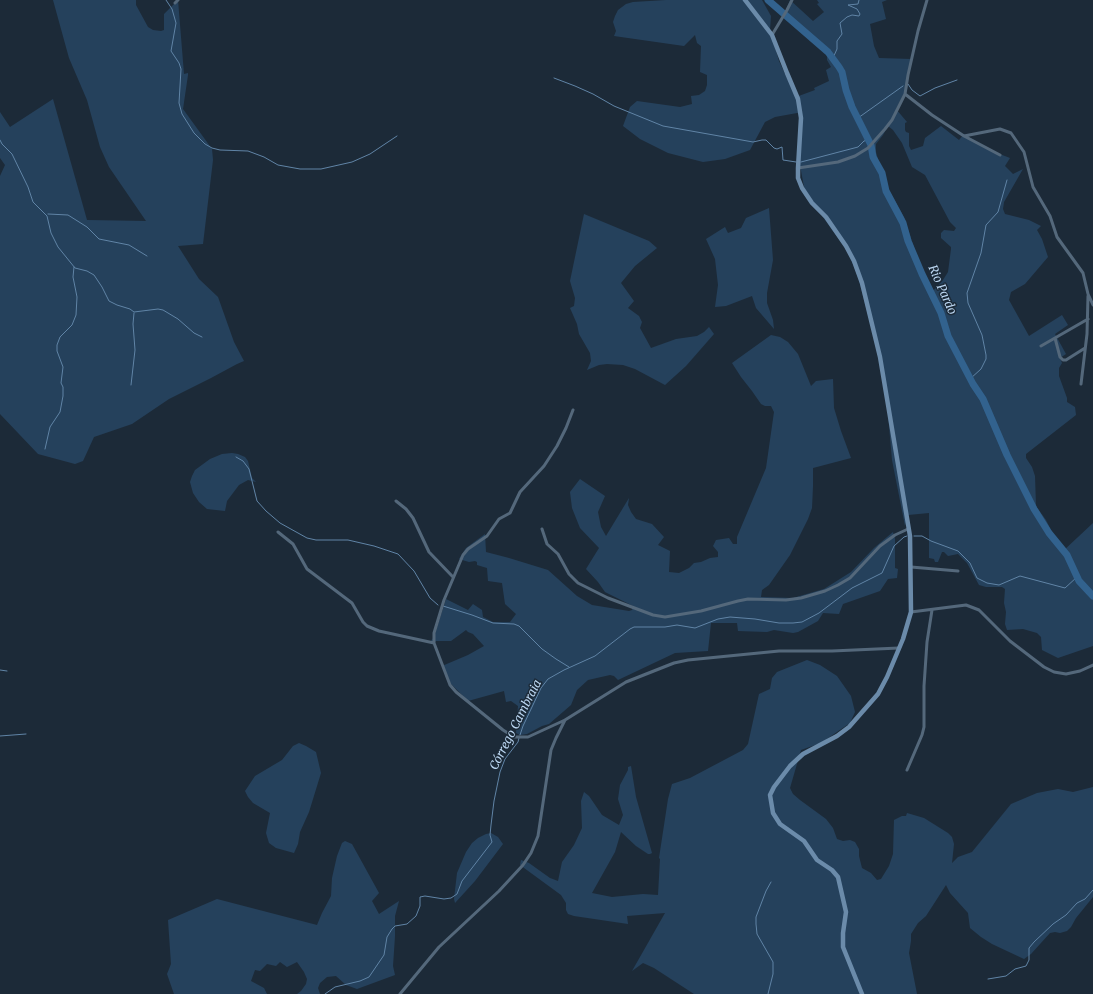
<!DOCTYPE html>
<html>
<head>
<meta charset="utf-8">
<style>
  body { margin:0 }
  canvas { display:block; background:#1c2a38 }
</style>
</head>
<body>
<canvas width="1093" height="994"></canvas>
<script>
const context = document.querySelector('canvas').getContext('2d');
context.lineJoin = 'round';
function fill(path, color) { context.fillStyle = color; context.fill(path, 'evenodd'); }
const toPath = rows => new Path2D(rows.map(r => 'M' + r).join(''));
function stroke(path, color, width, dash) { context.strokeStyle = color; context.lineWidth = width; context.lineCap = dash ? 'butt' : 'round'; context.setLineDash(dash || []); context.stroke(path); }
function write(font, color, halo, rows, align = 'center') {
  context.font = font + ' Merriweather,serif'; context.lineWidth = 3; context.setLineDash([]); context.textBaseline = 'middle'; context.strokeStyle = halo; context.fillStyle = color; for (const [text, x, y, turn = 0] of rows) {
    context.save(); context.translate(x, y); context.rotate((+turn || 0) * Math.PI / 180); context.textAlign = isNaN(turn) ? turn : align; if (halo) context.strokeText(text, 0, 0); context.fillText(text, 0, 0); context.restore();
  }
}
fill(toPath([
  [53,0,136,0,136,5,148,27,153,30,161,31,164,30,164,14,178,0,184,74,188,73,188,75,183,109,212,149,213,160,203,244,178,246,199,279,218,297,234,342,244,361,237,364,211,378,169,399,132,424,94,437,83,461,75,464,38,454,0,414,0,176,5,165,0,158,0,112,10,127,53,99,87,220,146,221,109,167,100,147,87,100,69,58],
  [666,0,762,0,771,16,770,30,779,61,796,97,815,90,814,88,829,81,826,70,831,67,827,60,827,51,786,20,784,15,790,0,813,21,824,12,817,4,819,3,817,0,887,0,882,2,886,19,870,24,874,46,879,58,911,59,907,90,903,95,896,109,907,122,905,123,905,130,906,132,909,133,909,146,911,150,923,146,925,138,941,126,959,140,964,134,992,151,1010,158,1005,166,1013,174,1023,169,1004,202,1003,209,1005,214,1029,220,1041,226,1037,230,1042,239,1048,257,1025,284,1011,292,1009,300,1029,336,1062,315,1068,325,1055,334,1066,354,1060,358,1062,363,1059,368,1059,376,1067,398,1067,402,1075,407,1076,415,1026,454,1026,458,1032,467,1035,476,1036,506,1046,520,1062,552,1093,523,1093,646,1058,658,1042,650,1041,637,1037,633,1023,629,1007,630,1005,624,1006,612,1004,603,1005,589,1002,587,986,587,979,585,967,563,958,554,948,556,944,552,942,552,938,562,935,562,934,559,929,558,929,513,908,515,905,526,892,460,887,403,879,357,858,277,848,252,805,192,799,160,802,114,797,113,775,117,765,122,750,150,725,159,703,162,668,153,640,139,623,126,630,107,637,101,680,107,692,104,691,96,699,95,705,91,707,85,707,75,700,72,701,46,697,43,695,35,684,46,614,36,616,31,613,22,615,16,618,10,626,4,633,2],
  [888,126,893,130,902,143,912,167,925,175,950,222,956,228,954,231,944,230,941,233,941,238,951,247,951,249,948,272,943,280,933,291,921,268,904,217,884,181,876,152,876,144,883,135],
  [769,208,773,260,767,293,767,303,773,320,774,329,756,308,752,296,726,306,715,307,718,285,715,259,706,239,725,227,728,233,741,228,746,218],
  [584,214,649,241,657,248,635,266,621,283,634,301,628,308,639,316,642,322,640,328,651,348,676,339,697,336,704,332,709,327,714,334,686,366,665,385,635,369,623,365,607,364,599,365,587,370,591,361,590,353,579,334,577,324,570,308,574,306,575,298,570,281],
  [771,335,780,337,788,342,798,354,811,386,816,381,833,379,834,408,841,431,851,458,813,468,813,486,812,508,808,519,790,555,769,585,762,590,761,597,793,598,824,589,851,572,874,548,893,532,895,539,895,568,898,569,897,578,888,579,880,591,843,604,839,614,823,613,818,621,798,632,793,633,774,630,767,632,738,631,737,623,711,623,708,651,675,653,618,680,614,676,610,675,588,680,577,690,571,705,549,724,542,726,527,734,520,735,516,733,518,706,511,701,506,702,504,691,468,701,451,684,442,666,468,655,484,646,473,634,468,632,466,630,451,641,436,641,432,644,430,642,434,637,446,599,468,610,473,604,482,610,483,617,493,622,510,622,516,614,505,604,502,583,488,581,487,568,477,565,477,562,475,561,469,562,459,559,466,548,485,534,486,552,509,558,548,570,577,596,592,605,629,611,632,610,633,606,605,592,598,582,586,569,599,548,580,528,572,508,570,492,580,479,605,496,598,512,601,527,606,536,629,498,628,505,631,512,636,519,652,524,664,537,658,545,670,551,669,572,679,573,689,568,694,563,701,562,710,558,718,557,718,552,713,546,716,540,729,538,733,544,737,544,737,537,766,468,774,412,771,406,765,406,761,404,752,391,741,377,732,363],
  [232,453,238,454,245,457,248,461,252,478,256,482,248,480,239,485,227,501,225,511,207,509,199,502,193,493,190,482,192,476,195,470,210,459,222,454],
  [807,660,820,665,837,676,851,696,855,712,850,723,821,743,801,750,790,788,793,794,800,800,826,819,833,828,837,839,843,841,850,840,855,842,859,849,859,856,862,868,871,873,877,880,881,879,889,866,893,854,894,820,902,816,906,816,907,813,924,818,948,833,952,837,954,844,952,863,958,857,972,852,1011,804,1037,793,1058,789,1073,792,1093,787,1093,897,1076,918,1071,927,1067,931,1060,933,1055,932,1050,933,1031,954,1024,959,992,944,981,937,970,928,968,913,950,893,946,885,926,916,918,923,911,934,911,941,909,953,917,994,694,994,654,968,643,963,632,971,665,913,627,916,628,924,574,916,568,914,566,910,566,903,561,895,520,865,521,860,529,863,550,878,558,881,562,862,574,845,582,828,581,801,584,792,589,796,602,815,619,825,623,815,618,799,620,785,628,770,628,767,631,766,636,797,652,853,650,854,648,854,636,846,621,832,615,852,592,893,612,897,643,894,658,895,660,859,659,858,668,799,672,784,690,778,743,750,748,744,759,694,770,689,772,678,777,672],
  [299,743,306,746,316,752,321,773,309,812,300,832,298,844,294,853,276,848,269,843,266,833,270,813,253,803,248,797,245,791,255,776,282,760,293,746],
  [491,833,498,837,503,844,475,881,455,903,454,899,457,873,466,852,472,843,478,838,486,834],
  [345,841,352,844,379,893,372,901,379,914,399,901,395,916,395,936,393,966,395,975,357,989,346,985,336,976,327,977,320,983,318,988,320,994,297,994,301,991,306,984,307,979,304,972,297,962,287,967,280,962,276,966,267,964,260,971,255,970,251,981,264,988,267,994,174,994,167,974,171,964,168,920,217,899,317,925,322,913,331,896,332,878,337,856,342,843]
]), '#25415c');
stroke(toPath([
  [166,0,172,9,176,23,171,51,179,63,181,69,179,103,182,114,194,133,205,144,212,148,220,150,248,151,264,157,278,165,300,169,321,169,352,162,370,154,397,136],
  [833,58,837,49,837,41,842,34,840,23,847,17,852,15,859,16,860,14,857,9,848,5,858,4,859,0],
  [554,78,575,86,593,94,614,106,663,126,753,142,762,140,766,140,774,148,777,149,782,147,783,160,796,162],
  [908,84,912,90,920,96,935,88,957,80],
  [858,118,903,86],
  [0,140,2,144,12,154,28,187,33,202,47,216,51,233,58,247,75,268,87,271,94,275,102,287,109,301,117,305,130,309,134,312,158,309,163,310,178,319,194,333,202,337],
  [801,162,858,147,864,141,868,140],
  [48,214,68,215,87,227,99,239,129,245,147,256],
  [970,379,981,369,986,359,986,355,982,335,968,303,967,293,981,253,986,225,998,212,1007,180],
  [131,385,135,350,133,324,134,313],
  [45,449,50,427,60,412,63,396,63,387,61,383,63,367,57,351,57,345,60,337,72,325,76,315,77,297,73,277,74,267],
  [236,457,243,461,249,469,257,501,266,511,280,523,307,538,316,540,348,540,374,546,398,554,414,571,430,598,438,605],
  [914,536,922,536,931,541,958,551,970,563,977,578,987,583,999,585,1020,576,1065,588,1077,577],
  [443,606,472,615,493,623,514,624,519,626,542,649,556,659,569,667],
  [0,670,7,671],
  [520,735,523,726,541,688,548,679,564,670,595,656,630,629,634,627,665,627,677,625,695,628,718,619,730,617,755,619,779,623,793,623,802,622,819,613,852,588,882,573,894,546,904,537,907,536],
  [0,736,26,734],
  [988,979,1006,976,1015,969,1026,966,1029,960,1029,948,1034,942,1053,924,1066,915,1077,903,1085,899,1093,890],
  [325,994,335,987,360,981,369,977,384,955,387,937,392,929,395,926,407,924,416,916,420,906,420,897,425,896,444,899,451,898,457,894,462,881,492,842,490,835,491,825,494,801,500,772,505,759,518,742,519,738],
  [768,994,773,974,773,962,757,934,756,924,756,917,766,891,771,882]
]), '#6084a6', 1);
stroke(toPath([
  [768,0,828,52,839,67,842,72,846,90,852,107,871,145,873,157,882,173,886,191,903,223,908,241,922,274,941,313,948,336,973,384,983,399,1007,455,1034,509,1049,533,1067,555,1079,581,1093,596]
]), '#32628e', 7);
stroke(toPath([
  [175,3,178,0],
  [772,35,787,10,792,0],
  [905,94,932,115,964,136,1000,129,1011,133,1024,152,1033,187,1050,216,1057,237,1083,273,1088,294,1093,305],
  [964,136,1000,155],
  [798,168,838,162,855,156,868,148,885,129,892,120,905,94,908,75,918,31,927,0],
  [1055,338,1060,357,1063,360,1066,360,1085,348],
  [1041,346,1088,319],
  [1081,384,1087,334,1088,296],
  [573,410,566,428,557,446,544,466,520,492,510,513,499,519,487,536,468,549,463,555,444,600,434,633,434,643,450,685,456,692,503,730,514,737,528,737,565,720,626,682,674,663,688,660,779,651,832,651,899,648],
  [396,501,406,509,413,518,429,552,453,577],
  [542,529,547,544,558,554,569,574,578,583,608,598,653,615,665,617,701,611,738,601,748,599,786,600,801,598,825,591,838,585,850,578,880,546,895,535,908,529],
  [278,532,293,544,307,569,352,603,363,622,367,626,379,631,434,643],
  [911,567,958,571],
  [911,612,966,605,979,610,1010,641,1044,667,1054,672,1066,674,1080,671,1093,665],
  [907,770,922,735,924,727,924,686,927,642,932,610],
  [400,994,439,947,499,891,523,865,531,853,538,836,551,750,556,738,565,720]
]), '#54687b', 3);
stroke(toPath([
  [745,0,772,35,787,73,798,99,801,118,798,168,798,178,802,188,812,203,826,217,846,246,854,261,862,283,880,357,910,536,911,612,903,639,887,677,878,694,849,727,837,736,803,754,790,766,774,787,770,795,773,813,780,824,804,841,817,860,832,870,838,877,846,912,843,933,843,947,862,994]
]), '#6b8baa', 4.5);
write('italic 12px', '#bbd6f1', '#1c2a38', [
  ["Rio Pardo",942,290,66],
  ["Córrego Cambraia",516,725,-63]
]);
</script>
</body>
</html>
